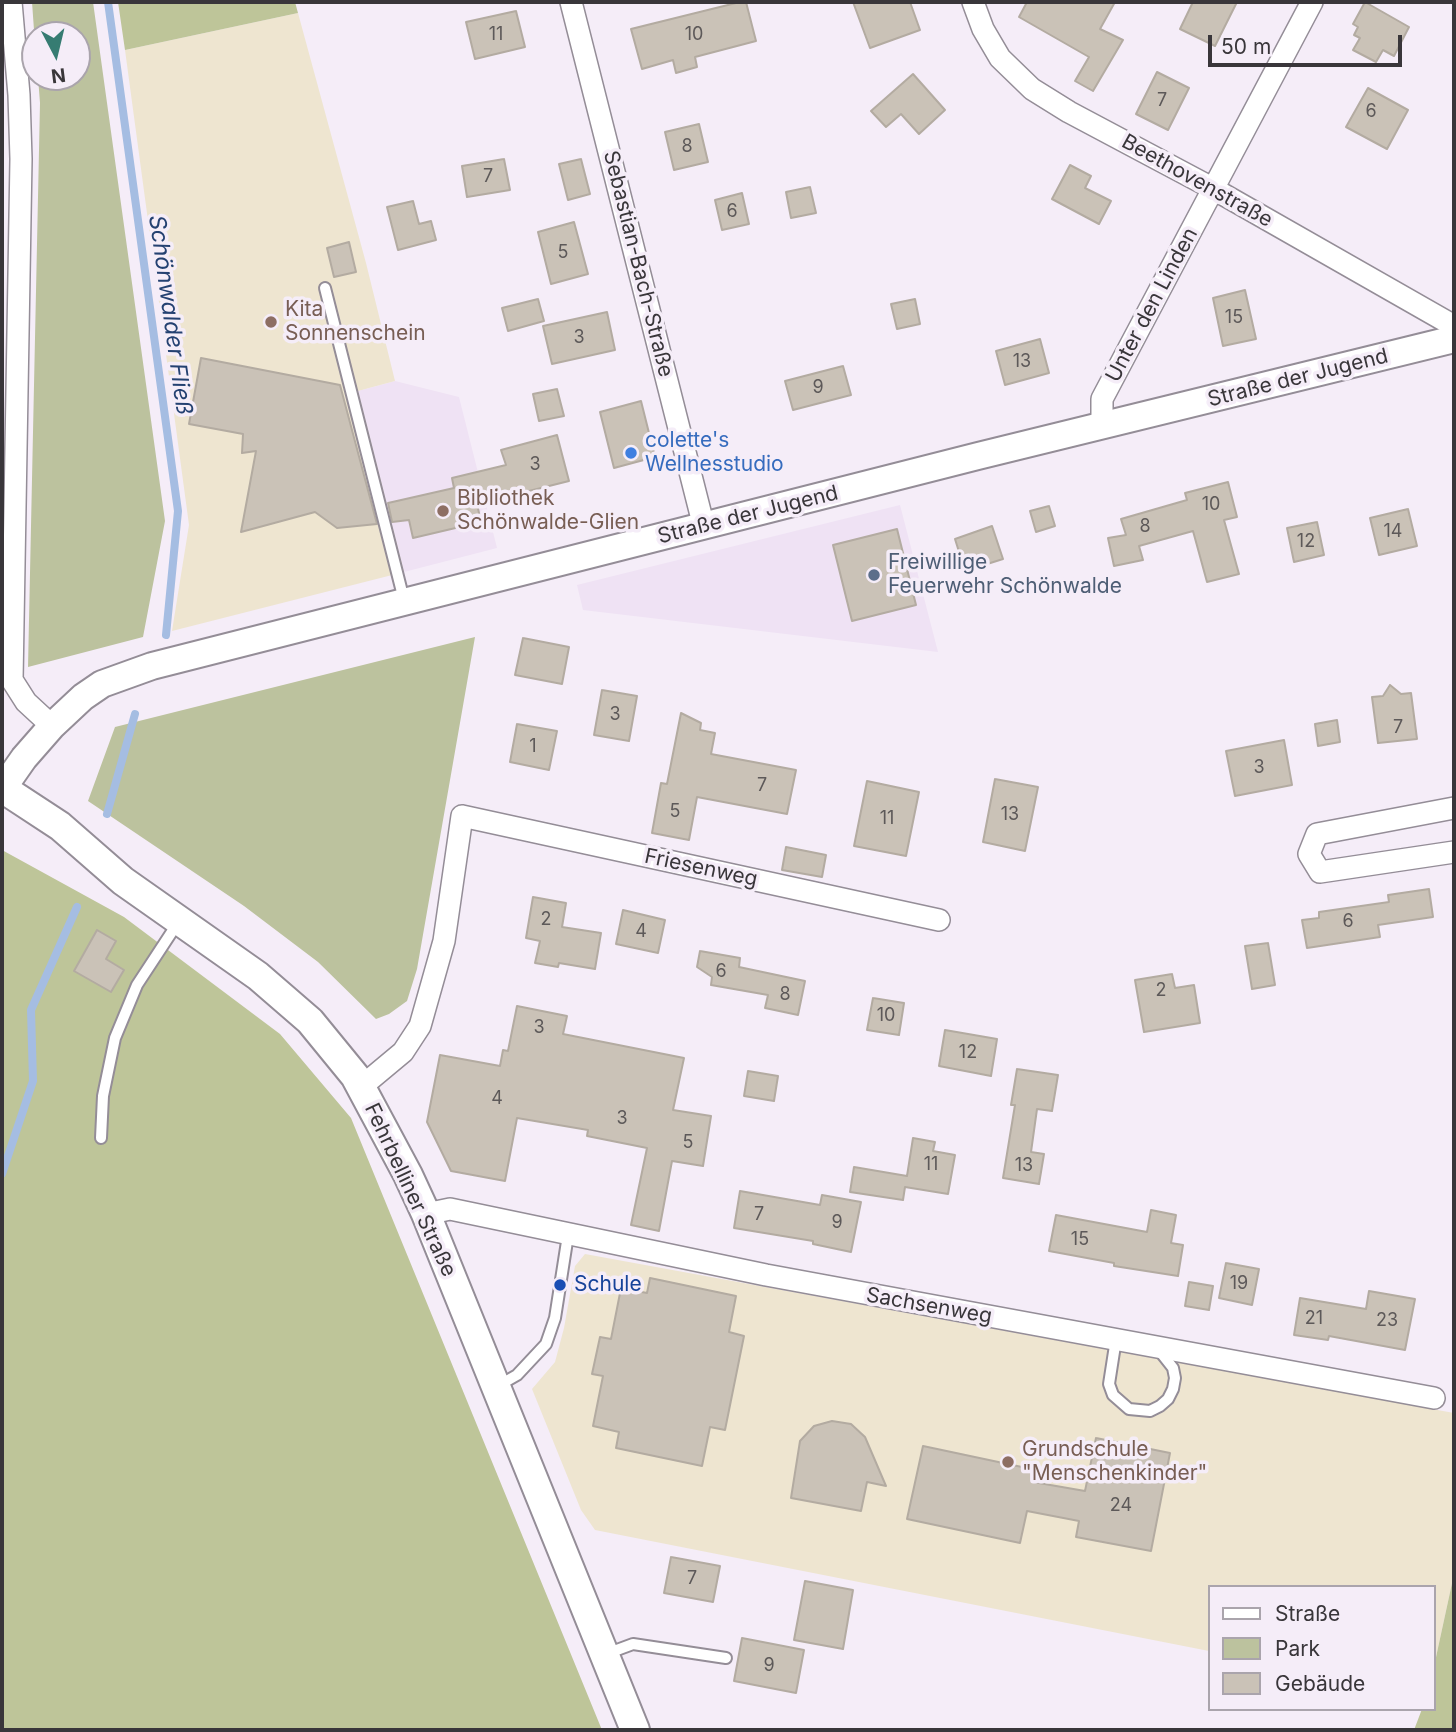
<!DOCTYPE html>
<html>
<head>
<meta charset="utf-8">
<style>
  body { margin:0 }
  #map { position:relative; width:1456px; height:1732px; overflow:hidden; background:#f5edf8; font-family:Inter,sans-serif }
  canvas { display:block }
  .frame { position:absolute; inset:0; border:4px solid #39363a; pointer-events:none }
  .legend { position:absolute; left:1208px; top:1585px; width:228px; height:126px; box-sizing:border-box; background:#f5edf8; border:2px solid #aaa4ac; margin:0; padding:9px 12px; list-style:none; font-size:21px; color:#39363a }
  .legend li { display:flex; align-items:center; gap:14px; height:35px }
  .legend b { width:35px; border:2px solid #aaa4ac }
  .north { position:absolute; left:21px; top:21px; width:70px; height:70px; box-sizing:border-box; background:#f5edf8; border:2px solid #aaa4ac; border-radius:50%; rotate:173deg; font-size:19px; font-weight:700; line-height:28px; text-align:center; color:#39363a }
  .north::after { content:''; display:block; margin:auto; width:24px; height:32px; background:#367c72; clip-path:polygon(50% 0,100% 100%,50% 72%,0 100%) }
  .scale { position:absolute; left:1208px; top:35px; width:194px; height:32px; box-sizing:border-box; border:4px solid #39363a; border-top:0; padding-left:9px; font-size:21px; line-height:24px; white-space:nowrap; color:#39363a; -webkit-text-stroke:5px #f5edf8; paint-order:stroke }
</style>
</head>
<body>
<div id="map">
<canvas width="1456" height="1732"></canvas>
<div class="frame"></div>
<ul class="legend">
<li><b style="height:9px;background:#fff"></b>Straße</li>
<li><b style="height:19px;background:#bcc29e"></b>Park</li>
<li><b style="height:19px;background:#cac2b7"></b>Gebäude</li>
</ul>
<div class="north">N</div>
<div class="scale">50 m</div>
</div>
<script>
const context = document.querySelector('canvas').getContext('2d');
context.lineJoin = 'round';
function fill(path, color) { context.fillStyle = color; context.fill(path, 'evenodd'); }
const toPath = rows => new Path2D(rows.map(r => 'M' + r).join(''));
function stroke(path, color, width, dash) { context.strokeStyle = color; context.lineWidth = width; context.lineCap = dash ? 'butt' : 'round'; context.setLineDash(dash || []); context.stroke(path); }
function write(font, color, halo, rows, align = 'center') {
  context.font = font + ' Inter,sans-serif'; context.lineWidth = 7; context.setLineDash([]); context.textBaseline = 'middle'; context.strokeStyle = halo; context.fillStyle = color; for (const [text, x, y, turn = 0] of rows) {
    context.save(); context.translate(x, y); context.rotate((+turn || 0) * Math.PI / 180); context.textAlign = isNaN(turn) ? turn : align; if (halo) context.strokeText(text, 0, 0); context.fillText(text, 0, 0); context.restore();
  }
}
fill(toPath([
  [395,381,459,397,497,548,404,572,358,391],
  [900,505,938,652,583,610,577,585]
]), '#efe2f4');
fill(toPath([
  [298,13,366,263,395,381,358,391,404,572,172,631,189,525,125,50],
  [585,1254,1454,1413,1454,1574,1433,1671,1433,1587,1209,1587,1209,1651,595,1530,581,1510,532,1389,555,1362,564,1328,575,1266]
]), '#eee5d0');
fill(toPath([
  [32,2,93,2,165,521,143,637,28,667,40,103,38,77,77,77,77,35,35,35,35,44],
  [475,637,417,969,407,1001,389,1014,376,1019,318,962,244,906,88,801,115,727]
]), '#bcc29e');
fill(toPath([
  [118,2,295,2,298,13,125,50],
  [2,850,124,917,280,1034,351,1118,602,1730,2,1730],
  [1454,1574,1454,1730,1414,1730,1422,1709,1433,1709,1433,1671]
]), '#bec599');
stroke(toPath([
  [108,2,178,511,166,635],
  [107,814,135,714],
  [2,1174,33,1081,31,1010,77,907]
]), '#a5bde2', 8);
const building = toPath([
  [740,2,746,2,756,41,695,57,697,67,676,73,673,60,642,69,631,29,740,2],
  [853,2,910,2,920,30,870,48,853,2],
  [1027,2,1115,2,1100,29,1123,40,1093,91,1075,81,1089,57,1019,17,1027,2],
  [1193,2,1237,2,1215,46,1180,29,1193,2],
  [1365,2,1409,27,1394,56,1383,50,1376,62,1353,50,1360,38,1354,35,1358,27,1353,24,1365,2],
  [516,11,525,47,475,59,466,22,516,11],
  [1157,72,1189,88,1168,130,1136,114,1157,72],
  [913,74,945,110,919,134,901,114,886,127,871,111,913,74],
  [1368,88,1408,110,1387,149,1346,127,1368,88],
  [699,124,708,162,674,170,665,132,699,124],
  [504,159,510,190,467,197,462,166,504,159],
  [581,159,590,194,568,200,559,164,581,159],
  [1070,165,1091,176,1085,188,1111,201,1099,224,1052,199,1070,165],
  [810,187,816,213,791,218,786,192,810,187],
  [742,193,749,224,722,230,715,200,742,193],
  [413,201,419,224,431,221,436,240,398,250,387,207,413,201],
  [574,222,588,274,551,284,538,232,574,222],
  [349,242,356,272,334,277,327,248,349,242],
  [1245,290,1256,339,1223,346,1213,298,1245,290],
  [538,299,544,321,508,331,502,308,538,299],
  [915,299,920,324,897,329,891,304,915,299],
  [607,312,615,350,552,364,543,326,607,312],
  [1040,339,1049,373,1005,385,996,351,1040,339],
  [201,358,340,385,377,524,337,528,315,512,241,532,256,451,242,453,243,434,189,424,201,358],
  [843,366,851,395,793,410,785,381,843,366],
  [557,389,564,416,539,421,533,394,557,389],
  [641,401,655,457,614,468,600,412,641,401],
  [557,435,569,481,477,504,481,522,413,538,409,520,392,522,388,503,454,488,452,478,506,465,501,450,557,435],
  [1228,482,1237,517,1224,520,1239,574,1207,582,1193,531,1139,546,1143,560,1114,566,1108,538,1126,535,1121,519,1187,500,1185,493,1228,482],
  [1049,506,1055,526,1036,532,1030,511,1049,506],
  [1408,509,1417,546,1379,555,1370,518,1408,509],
  [1317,522,1324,555,1294,562,1287,528,1317,522],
  [992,526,1003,559,965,571,955,539,992,526],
  [897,529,916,605,852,621,833,545,897,529],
  [523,638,569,647,562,684,515,675,523,638],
  [1390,685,1401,694,1411,693,1417,739,1378,743,1372,697,1383,696,1390,685],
  [602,690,637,696,629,741,594,735,602,690],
  [681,713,701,723,700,730,715,733,711,754,796,770,787,814,697,797,689,840,652,833,661,783,667,784,681,713],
  [1337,720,1340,742,1318,746,1315,724,1337,720],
  [517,724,557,731,549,770,510,762,517,724],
  [1284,740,1292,785,1235,796,1226,751,1284,740],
  [995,779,1038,787,1025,851,983,842,995,779],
  [867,781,919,792,906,856,854,846,867,781],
  [786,847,826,855,822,877,782,870,786,847],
  [1429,889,1433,917,1378,925,1380,937,1307,948,1302,920,1319,918,1319,912,1389,902,1388,895,1429,889],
  [533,897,566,903,562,927,601,933,595,969,559,963,558,967,535,963,540,941,526,938,533,897],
  [623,910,665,920,658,953,616,944,623,910],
  [97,930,116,941,106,959,124,970,111,992,74,971,97,930],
  [1268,943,1275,985,1252,989,1245,946,1268,943],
  [700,951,740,958,739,967,805,981,798,1015,765,1008,768,995,711,985,712,977,697,967,700,951],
  [1172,974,1175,988,1194,985,1200,1023,1144,1032,1135,980,1172,974],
  [873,998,904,1003,899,1035,867,1030,873,998],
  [517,1006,567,1016,563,1034,684,1058,673,1110,711,1116,703,1166,672,1161,659,1231,631,1225,647,1148,587,1136,588,1130,517,1118,505,1181,451,1171,427,1122,440,1055,500,1066,503,1050,508,1051,517,1006],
  [945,1030,997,1039,991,1076,939,1066,945,1030],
  [1017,1069,1058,1075,1052,1111,1037,1109,1031,1152,1044,1154,1039,1184,1003,1178,1015,1105,1011,1105,1017,1069],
  [748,1071,778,1076,774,1101,744,1096,748,1071],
  [913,1138,935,1142,933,1151,955,1155,948,1194,905,1187,903,1200,850,1192,854,1167,907,1176,913,1138],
  [740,1191,820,1205,822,1195,861,1202,851,1252,813,1244,813,1241,734,1228,740,1191],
  [1151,1210,1176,1215,1171,1243,1183,1245,1178,1276,1114,1266,1114,1263,1049,1251,1056,1215,1147,1232,1151,1210],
  [1226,1263,1259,1269,1252,1305,1219,1298,1226,1263],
  [650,1278,736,1296,729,1332,744,1336,725,1430,710,1427,702,1466,616,1448,619,1432,593,1426,603,1376,592,1374,600,1337,611,1339,621,1288,647,1293,650,1278],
  [1189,1282,1213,1286,1209,1310,1185,1306,1189,1282],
  [1369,1291,1415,1299,1405,1350,1329,1336,1328,1340,1294,1335,1300,1298,1366,1309,1369,1291],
  [832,1421,851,1424,865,1437,886,1486,867,1482,861,1511,791,1498,800,1441,814,1426,832,1421],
  [1096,1438,1170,1453,1151,1551,1076,1537,1079,1521,1027,1511,1020,1543,907,1519,923,1446,1036,1470,1033,1482,1085,1491,1096,1438],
  [671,1557,720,1566,713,1602,664,1593,671,1557],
  [805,1581,853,1590,843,1649,794,1640,805,1581],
  [742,1638,804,1650,796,1693,734,1681,742,1638]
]);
fill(building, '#cac2b7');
stroke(building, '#b3aba1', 2);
const service = toPath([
  [325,288,404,600],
  [101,1138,103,1096,115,1038,137,985,179,921],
  [1116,1339,1109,1384,1113,1395,1129,1409,1150,1411,1160,1406,1168,1399,1173,1389,1175,1378,1173,1368,1158,1349],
  [496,1387,517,1375,546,1344,555,1318,568,1235],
  [606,1654,633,1644,726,1658]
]);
const minor = toPath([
  [11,2,19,95,21,159,12,680,26,702,52,726],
  [571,2,704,527],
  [973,2,983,29,1000,58,1032,89,1069,112,1212,188,1454,326],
  [1102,425,1102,399,1312,2],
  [1454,808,1317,834,1309,854,1320,872,1454,852],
  [361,1087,403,1052,420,1026,444,941,462,816,939,920],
  [426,1214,450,1209,766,1275,1434,1398]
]);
const tertiary = toPath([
  [3,788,24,758,52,726,83,697,102,684,152,666,978,456,1454,339]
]);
const secondary = toPath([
  [2,788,60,826,123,881,258,976,310,1021,355,1076,408,1175,426,1214,635,1730]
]);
stroke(service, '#948d97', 14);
stroke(minor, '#948d97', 24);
stroke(tertiary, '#948d97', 30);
stroke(secondary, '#948d97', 32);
stroke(service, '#fff', 10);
stroke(minor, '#fff', 21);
stroke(tertiary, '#fff', 26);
stroke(secondary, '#fff', 28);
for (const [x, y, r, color] of [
  [271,322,7,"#8d6e63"],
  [631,453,7,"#3f7fe0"],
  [443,511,7,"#8d6e63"],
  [874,575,7,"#5c6f8a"],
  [560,1285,7,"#1a4fb4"],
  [1008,1462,7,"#8d6e63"]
]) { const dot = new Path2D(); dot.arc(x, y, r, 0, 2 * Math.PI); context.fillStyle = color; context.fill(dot); stroke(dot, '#f5edf8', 2.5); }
write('18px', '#5d5959', null, [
  ["11",496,35],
  ["10",694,35],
  ["7",1162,101],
  ["6",1371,112],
  ["8",687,147],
  ["7",488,177],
  ["6",732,212],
  ["5",563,253],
  ["15",1234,318],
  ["3",579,338],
  ["13",1022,362],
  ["9",818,388],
  ["3",535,465],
  ["10",1211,505],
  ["8",1145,527],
  ["14",1393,532],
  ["12",1306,542],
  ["3",615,715],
  ["7",1398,728],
  ["1",533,747],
  ["3",1259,768],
  ["7",762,786],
  ["5",675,812],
  ["13",1010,815],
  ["11",887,819],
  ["2",546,920],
  ["6",1348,922],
  ["4",641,932],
  ["6",721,972],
  ["2",1161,991],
  ["8",785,995],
  ["10",886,1016],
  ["3",539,1028],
  ["12",968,1053],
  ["4",497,1099],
  ["3",622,1119],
  ["5",688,1143],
  ["11",931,1165],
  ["13",1024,1166],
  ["7",759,1215],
  ["9",837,1223],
  ["15",1080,1240],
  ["19",1239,1284],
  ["21",1314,1319],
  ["23",1387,1321],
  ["24",1121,1506],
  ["7",692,1579],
  ["9",769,1666]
]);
write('21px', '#39363a', '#f5edf8', [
  ["Beethovenstraße",1197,181,29],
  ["Sebastian-Bach-Straße",638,264,76],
  ["Unter den Linden",1152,305,-62],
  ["Straße der Jugend",1298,378,-14],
  ["Straße der Jugend",748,515,-14],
  ["Friesenweg",701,868,12],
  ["Fehrbelliner Straße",410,1190,65],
  ["Sachsenweg",929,1306,10]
]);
write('21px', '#785e54', '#f5edf8', [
  ["Kita",285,310],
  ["Sonnenschein",285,334],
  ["Bibliothek",457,499],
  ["Schönwalde-Glien",457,523],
  ["Grundschule",1022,1450],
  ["\"Menschenkinder\"",1022,1474]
], 'left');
write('21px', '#366cbe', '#f5edf8', [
  ["colette's",645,441],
  ["Wellnesstudio",645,465]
], 'left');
write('21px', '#4e5e75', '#f5edf8', [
  ["Freiwillige",888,563],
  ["Feuerwehr Schönwalde",888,587]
], 'left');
write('21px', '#164399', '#f5edf8', [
  ["Schule",574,1285]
], 'left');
write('italic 23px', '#244171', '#f5edf8', [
  ["Schönwalder Fließ",170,315,82]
]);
</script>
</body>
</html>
